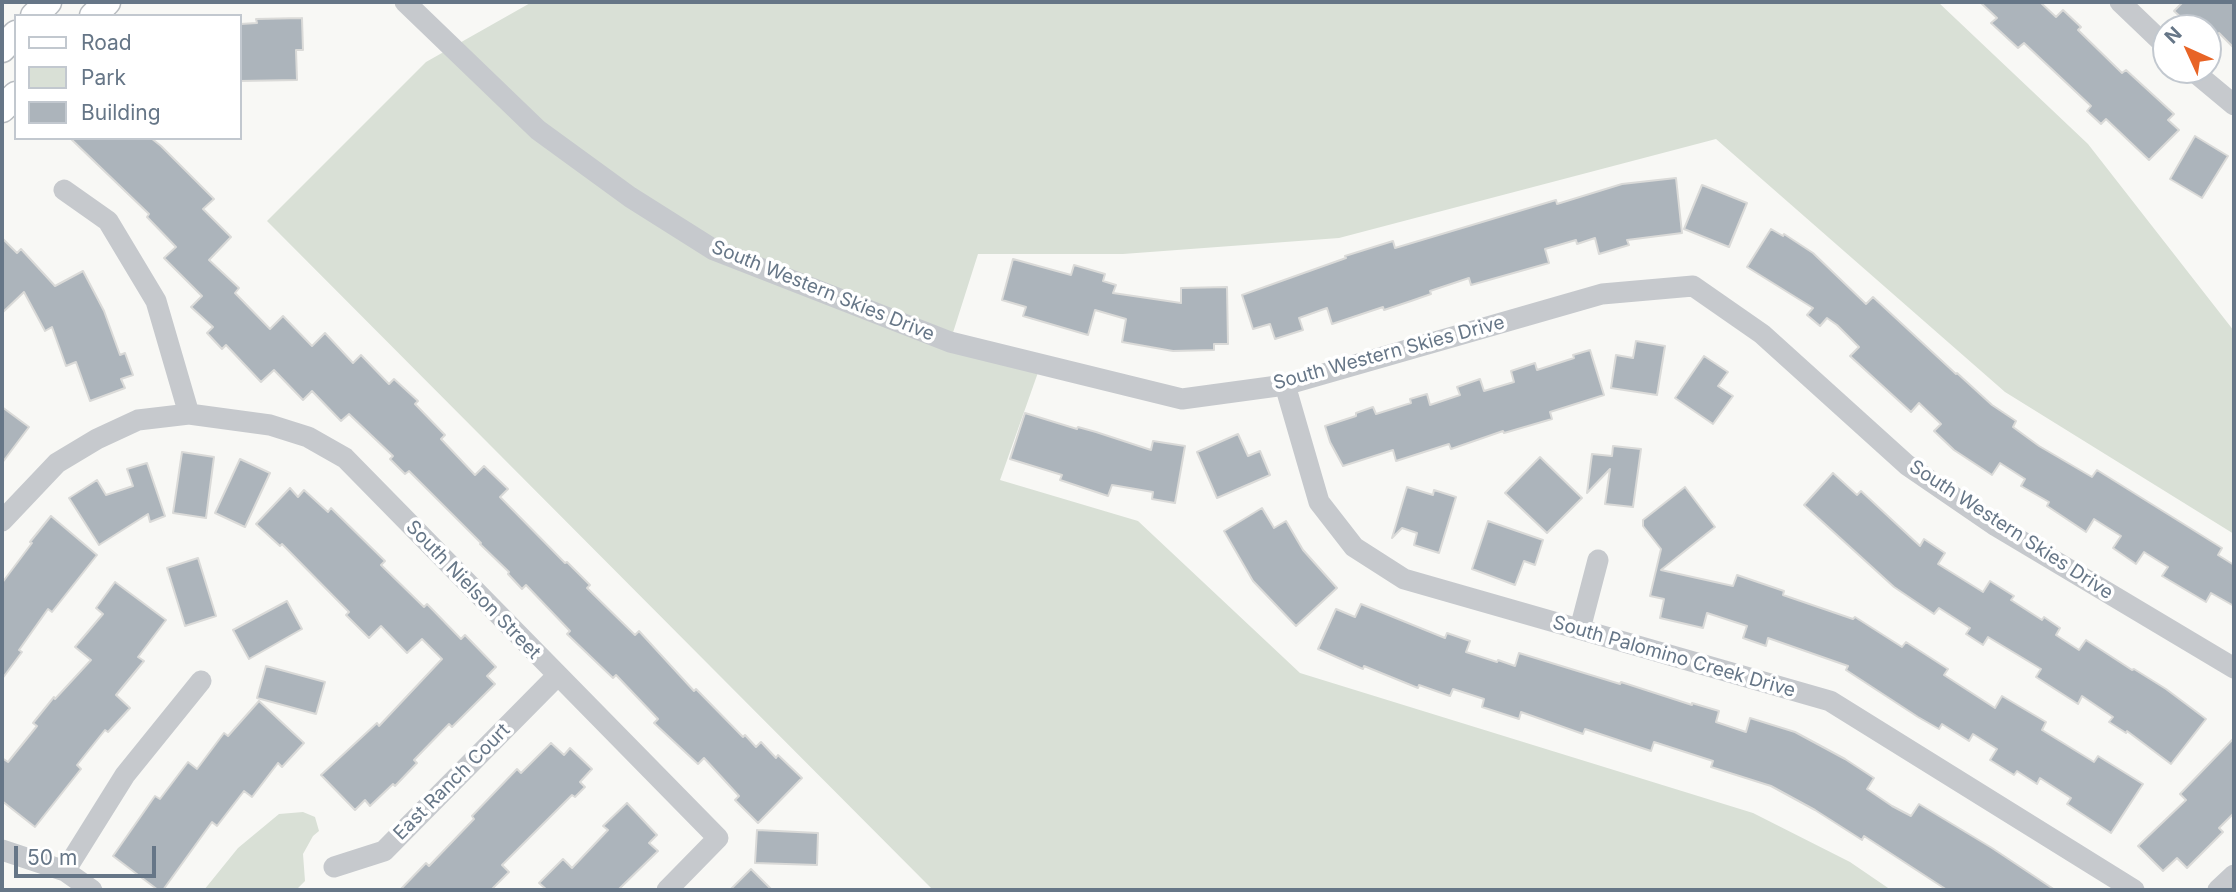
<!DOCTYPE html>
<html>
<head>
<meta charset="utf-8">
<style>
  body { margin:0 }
  #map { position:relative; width:2236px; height:892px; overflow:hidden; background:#f8f8f5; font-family:Inter,sans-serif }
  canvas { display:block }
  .frame { position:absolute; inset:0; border:4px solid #667687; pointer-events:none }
  .legend { position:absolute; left:14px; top:14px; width:228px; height:126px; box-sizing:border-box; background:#fff; border:2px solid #c2c8cf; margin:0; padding:9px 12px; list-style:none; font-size:21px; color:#667687 }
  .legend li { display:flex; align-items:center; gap:14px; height:35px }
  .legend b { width:35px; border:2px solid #c2c8cf }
  .north { position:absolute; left:2152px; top:14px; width:70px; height:70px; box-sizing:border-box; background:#fff; border:2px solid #c2c8cf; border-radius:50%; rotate:315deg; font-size:19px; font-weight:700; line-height:28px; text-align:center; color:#667687 }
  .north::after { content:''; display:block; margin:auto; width:24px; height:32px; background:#e86426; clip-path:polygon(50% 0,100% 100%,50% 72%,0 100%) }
  .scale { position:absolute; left:14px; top:846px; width:142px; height:32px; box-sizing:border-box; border:4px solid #667687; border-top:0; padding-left:9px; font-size:21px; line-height:24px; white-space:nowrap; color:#667687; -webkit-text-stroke:5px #fff; paint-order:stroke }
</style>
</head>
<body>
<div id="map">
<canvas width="2236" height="892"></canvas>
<div class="frame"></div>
<ul class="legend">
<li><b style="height:9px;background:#fff"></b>Road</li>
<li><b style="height:19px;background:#d9e0d6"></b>Park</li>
<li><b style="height:19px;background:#acb4bb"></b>Building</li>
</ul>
<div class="north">N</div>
<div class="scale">50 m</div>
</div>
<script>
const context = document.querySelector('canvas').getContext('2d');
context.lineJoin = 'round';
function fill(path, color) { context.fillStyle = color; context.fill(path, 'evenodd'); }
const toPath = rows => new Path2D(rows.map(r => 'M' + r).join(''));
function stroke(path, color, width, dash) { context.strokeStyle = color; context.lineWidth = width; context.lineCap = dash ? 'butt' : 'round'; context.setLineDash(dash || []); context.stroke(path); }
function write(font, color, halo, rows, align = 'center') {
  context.font = font + ' Inter,sans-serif'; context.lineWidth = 7; context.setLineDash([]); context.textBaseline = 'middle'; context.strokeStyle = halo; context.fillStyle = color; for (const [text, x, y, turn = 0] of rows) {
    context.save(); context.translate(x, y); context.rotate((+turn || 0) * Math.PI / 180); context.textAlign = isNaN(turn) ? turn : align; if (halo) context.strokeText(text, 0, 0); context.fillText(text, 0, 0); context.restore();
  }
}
fill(toPath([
  [532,2,1938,2,2088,144,2234,331,2234,534,2005,392,1716,139,1339,238,1123,254,978,254,950,342,1041,364,1000,480,1138,521,1300,673,1753,813,1850,862,1891,890,933,890,267,221,426,62],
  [303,812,315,817,319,831,313,836,303,854,305,881,296,890,204,890,238,848,279,814]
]), '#d9e0d6');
const building = toPath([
  [1980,2,2040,2,2056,17,2063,10,2081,27,2078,30,2122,73,2126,70,2174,114,2168,120,2179,130,2149,160,2106,119,2101,124,2087,111,2091,106,2024,43,2018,48,1991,23,1997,18,1980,2],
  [2183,2,2234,2,2234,48,2219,33,2208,45,2208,28,2193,28,2174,11,2183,2],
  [302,18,303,50,296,50,297,80,240,81,240,24,257,23,256,19,302,18],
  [2195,136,2228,156,2202,198,2170,179,2195,136],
  [70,138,151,138,161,146,214,199,203,209,231,237,209,260,239,288,235,293,270,329,283,316,312,346,325,333,353,363,361,355,389,384,394,379,418,401,415,404,445,435,441,439,475,475,484,466,508,489,500,497,565,563,567,562,590,585,587,588,635,635,639,631,694,691,696,689,743,737,745,735,756,747,761,742,776,758,778,755,802,778,758,823,735,800,739,796,704,758,698,764,654,723,658,719,616,675,613,678,567,634,570,631,526,585,522,589,508,574,509,572,480,544,481,543,409,471,405,474,390,459,393,456,349,414,341,421,312,391,303,400,274,370,261,382,226,345,222,349,207,333,213,327,191,307,202,296,164,258,176,247,147,217,149,214,70,138],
  [1676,178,1682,233,1627,240,1629,245,1599,254,1595,238,1577,244,1576,240,1545,249,1549,263,1471,285,1469,278,1430,291,1431,294,1411,301,1384,310,1383,307,1332,324,1327,308,1299,318,1303,330,1275,339,1270,324,1253,329,1242,295,1346,258,1345,256,1393,241,1395,248,1556,200,1557,204,1622,184,1676,178],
  [1702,185,1747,203,1729,247,1684,229,1702,185],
  [1771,229,1783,236,1784,234,1813,253,1866,304,1873,297,1956,374,1957,373,1992,405,2016,421,2013,427,2039,446,2092,477,2097,470,2222,548,2218,555,2234,565,2234,606,2211,593,2206,602,2162,576,2168,567,2144,552,2136,564,2113,548,2121,536,2094,519,2086,532,2047,506,2049,502,2021,486,2025,479,2000,463,1992,475,1954,450,1934,431,1941,424,1919,403,1911,412,1850,356,1859,347,1837,325,1827,318,1820,326,1807,315,1813,308,1747,267,1771,229],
  [2,238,17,253,21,249,55,286,83,271,104,311,120,355,125,353,133,375,121,379,125,388,90,401,76,362,66,366,52,327,45,331,24,292,2,313,2,238],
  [1013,259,1071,275,1074,265,1105,274,1103,281,1116,285,1113,293,1181,303,1181,288,1227,287,1228,344,1214,344,1214,350,1173,351,1122,342,1126,319,1095,310,1088,335,1023,316,1026,307,1002,300,1013,259],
  [1636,341,1665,346,1657,395,1611,388,1616,355,1633,358,1636,341],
  [1590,350,1604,395,1550,412,1552,419,1504,433,1503,431,1451,449,1449,444,1396,461,1393,450,1343,466,1330,442,1325,426,1356,416,1356,413,1373,407,1376,414,1411,403,1410,399,1427,394,1430,405,1460,395,1457,387,1480,379,1484,391,1514,382,1511,371,1535,363,1537,370,1574,358,1573,355,1590,350],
  [1704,356,1728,372,1718,386,1733,396,1713,424,1675,398,1704,356],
  [2,407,29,427,2,463,2,407],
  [1025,413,1077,429,1078,427,1096,432,1151,450,1153,441,1185,446,1175,503,1152,499,1153,492,1112,485,1108,496,1060,480,1062,475,1010,459,1025,413],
  [1238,434,1248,456,1260,451,1270,475,1217,498,1197,452,1238,434],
  [1613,446,1641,449,1633,507,1605,504,1610,469,1587,493,1592,454,1612,456,1613,446],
  [182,452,214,457,206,518,173,513,182,452],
  [1540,457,1582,498,1547,533,1505,493,1540,457],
  [240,459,270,473,245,527,215,513,240,459],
  [147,463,165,516,150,522,148,514,99,545,69,498,97,480,106,495,133,486,127,469,147,463],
  [1833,473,1857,495,1861,491,1920,546,1924,539,1945,553,1938,564,1983,592,1990,581,2014,596,2011,600,2042,620,2044,617,2060,628,2056,635,2079,650,2086,640,2132,670,2134,669,2166,689,2206,719,2171,764,2127,731,2126,733,2109,722,2113,717,2082,696,2078,704,2036,677,2041,669,1988,637,1983,645,1966,634,1970,628,1939,608,1934,614,1894,587,1804,505,1833,473],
  [1407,487,1433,495,1434,490,1456,497,1439,553,1414,545,1417,533,1402,528,1392,538,1407,487],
  [1685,487,1715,527,1661,570,1733,586,1737,575,1784,591,1783,595,1853,619,1855,617,1902,647,1906,642,1948,669,1944,675,1995,708,2002,696,2046,722,2042,730,2094,762,2098,756,2143,784,2111,833,2067,804,2071,798,2040,778,2037,784,2017,771,2014,775,1990,760,1997,749,1973,734,1969,741,1942,724,1939,729,1918,717,1846,670,1848,666,1768,638,1766,646,1743,638,1747,626,1707,613,1703,628,1660,618,1664,599,1650,596,1661,549,1643,526,1643,520,1685,487],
  [290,488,298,497,304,490,328,512,331,508,385,561,381,565,424,607,427,604,461,639,465,635,496,667,487,676,495,684,452,727,449,724,414,760,417,763,395,786,393,784,370,806,365,800,355,810,321,775,377,723,379,726,442,659,422,639,407,653,381,626,369,638,346,615,349,612,282,544,280,546,256,524,290,488],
  [1262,508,1274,528,1286,521,1303,550,1337,588,1296,626,1253,581,1224,531,1262,508],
  [51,516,97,555,52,612,48,609,19,650,22,652,2,679,2,583,32,543,30,542,51,516],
  [1488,521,1543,540,1535,565,1524,561,1515,585,1472,569,1488,521],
  [198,558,216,616,185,626,167,568,198,558],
  [115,582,166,620,138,657,144,661,116,695,130,708,108,732,105,730,77,765,81,769,35,827,2,801,2,758,8,762,37,726,33,723,54,697,55,699,91,660,75,647,103,614,96,608,115,582],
  [287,601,302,629,249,659,233,630,287,601],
  [1361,604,1445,638,1447,633,1470,641,1466,652,1497,662,1498,660,1515,666,1519,653,1620,684,1621,682,1692,705,1692,703,1719,711,1716,722,1746,732,1750,718,1795,732,1845,759,1874,778,1867,789,1892,806,1911,816,1919,804,1992,848,2055,890,1947,890,1864,836,1862,840,1815,810,1771,786,1711,767,1713,761,1654,742,1651,751,1585,729,1583,734,1521,712,1519,719,1482,707,1484,699,1453,689,1450,696,1419,685,1418,688,1364,666,1363,669,1318,649,1336,609,1355,617,1361,604],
  [266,666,325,682,316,714,257,698,266,666],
  [259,701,304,743,282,767,278,763,252,797,244,791,217,826,212,822,163,890,158,890,113,856,155,796,160,799,188,762,197,769,224,733,228,736,259,701],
  [2234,738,2234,813,2219,828,2223,832,2187,868,2177,858,2163,871,2138,846,2186,800,2180,794,2234,738],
  [551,743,564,755,570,748,592,769,580,782,585,787,575,797,572,795,502,865,509,872,491,890,400,890,426,863,429,866,474,819,472,816,517,769,521,773,551,743],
  [627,803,657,835,649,843,658,851,618,890,547,890,539,883,563,859,572,868,608,830,603,826,627,803],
  [757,830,818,833,817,865,755,863,757,830],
  [751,869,772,890,730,890,751,869]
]);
fill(building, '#acb4bb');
stroke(building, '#dadad8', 2);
const major = toPath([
  [34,16,48,2],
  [93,16,107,2],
  [2,49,16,34],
  [2,109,16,95]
]);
stroke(major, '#b9bdc1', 29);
stroke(toPath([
  [405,2,538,130,630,197,714,250,950,342,1182,399,1285,385,1602,294,1693,286,1762,334,1907,465,1996,526,2234,668],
  [2120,2,2166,46],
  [2192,70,2234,105],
  [64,190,108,221,156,301,189,414],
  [1285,385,1319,502,1354,547,1404,579,1830,701,2134,890],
  [2,521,57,463,97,439,138,420,189,414,270,425,308,437,345,458,718,838,667,890],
  [1580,629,1598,560],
  [2,850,65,871,92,890],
  [334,867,384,851,557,676],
  [65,871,125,775,201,681],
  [2218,890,2234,875]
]), '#c6c9cd', 21);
stroke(major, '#fff', 26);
write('19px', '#667687', '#fff', [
  ["South Western Skies Drive",823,291,22],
  ["South Western Skies Drive",1389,353,-15],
  ["South Western Skies Drive",2011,530,33],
  ["South Nielson Street",473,590,46],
  ["South Palomino Creek Drive",1674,657,16],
  ["East Ranch Court",452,782,-45]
]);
</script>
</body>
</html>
